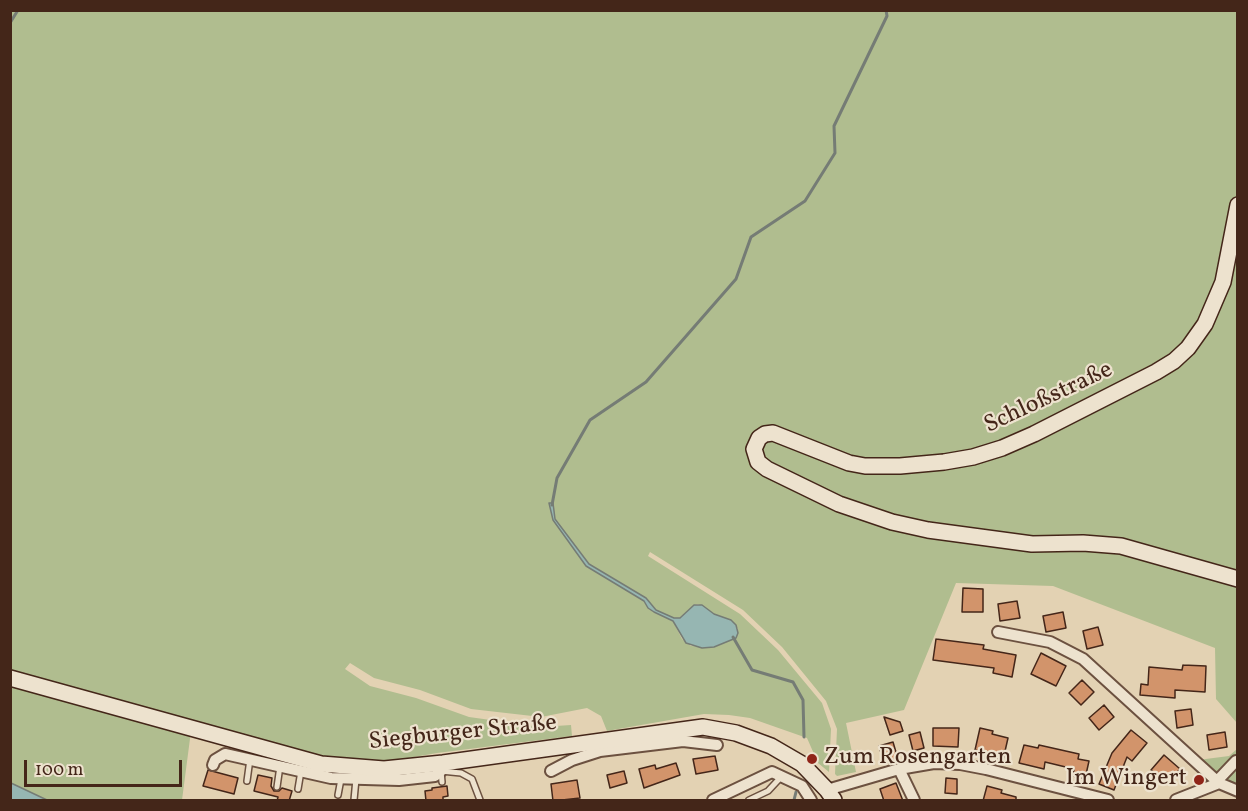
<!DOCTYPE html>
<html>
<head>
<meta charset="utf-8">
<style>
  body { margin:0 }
  #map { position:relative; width:1248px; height:811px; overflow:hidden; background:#e3d2b3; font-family:Vollkorn,serif }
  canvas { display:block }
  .frame { position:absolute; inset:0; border:12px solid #442619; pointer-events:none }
  .scale { position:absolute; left:24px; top:760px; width:158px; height:27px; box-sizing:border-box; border:3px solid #442619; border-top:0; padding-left:8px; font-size:18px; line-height:21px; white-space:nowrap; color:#442619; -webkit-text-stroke:4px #ede2ce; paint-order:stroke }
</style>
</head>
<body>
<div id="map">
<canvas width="1248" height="811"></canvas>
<div class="frame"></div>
<div class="scale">100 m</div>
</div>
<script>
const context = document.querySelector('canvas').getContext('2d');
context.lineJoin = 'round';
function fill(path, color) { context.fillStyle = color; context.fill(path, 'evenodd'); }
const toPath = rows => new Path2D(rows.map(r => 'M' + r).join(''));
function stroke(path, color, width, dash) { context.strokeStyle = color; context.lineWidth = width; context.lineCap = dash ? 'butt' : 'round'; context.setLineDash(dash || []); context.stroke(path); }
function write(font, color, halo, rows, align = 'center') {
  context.font = font + ' Vollkorn,serif'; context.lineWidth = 4.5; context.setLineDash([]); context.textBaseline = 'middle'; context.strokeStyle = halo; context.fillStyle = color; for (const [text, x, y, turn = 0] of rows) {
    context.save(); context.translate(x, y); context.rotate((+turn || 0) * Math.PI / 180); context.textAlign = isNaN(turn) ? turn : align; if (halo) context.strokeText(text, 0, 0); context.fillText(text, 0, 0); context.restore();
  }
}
fill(toPath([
  [10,11,1237,11,1237,723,1216,699,1215,648,1053,586,956,583,904,710,846,723,856,772,837,776,835,774,837,729,826,701,782,647,743,610,650,552,648,556,740,614,778,650,822,703,831,729,829,772,818,763,807,738,750,718,729,715,704,714,607,731,601,716,587,708,541,717,471,709,420,690,374,678,350,663,345,669,370,686,416,698,469,717,541,727,571,725,572,736,437,753,328,772,191,731,182,800,47,800,11,783],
  [553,504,555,519,589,564,646,598,656,610,674,618,680,618,694,605,698,604,714,614,731,620,738,629,736,638,714,647,691,646,682,639,673,621,654,612,648,608,644,601,586,566,553,520],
  [1237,749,1237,786,1219,777,1198,760,1229,756]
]), '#b0bd8f');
const water = toPath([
  [549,503,553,503,555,519,589,564,646,598,656,610,674,618,680,618,694,605,702,605,714,614,731,620,736,625,738,633,736,638,714,647,702,648,686,643,673,621,654,612,648,608,644,601,586,566,553,520,549,503],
  [10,783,11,783,47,800,11,800,10,783]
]);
fill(water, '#96b6b2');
stroke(water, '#757c75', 1.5);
stroke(toPath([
  [10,23,18,10],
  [552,505,557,478,590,420,646,382,736,279,751,237,805,201,835,153,834,126,887,16,886,10],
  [733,637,752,670,793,682,803,700,804,737],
  [794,800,796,792]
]), '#757c75', 3);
const building = toPath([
  [963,588,983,589,983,612,962,612,963,588],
  [1017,601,1020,618,1000,621,998,604,1017,601],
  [1063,612,1066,628,1046,632,1043,616,1063,612],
  [1098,627,1103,645,1087,649,1083,631,1098,627],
  [936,639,984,645,983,649,1016,655,1012,677,993,673,994,668,933,660,936,639],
  [1041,653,1066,666,1056,686,1031,674,1041,653],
  [1183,665,1206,666,1205,692,1175,690,1175,698,1140,695,1141,684,1148,685,1149,667,1182,670,1183,665],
  [1082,680,1094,692,1081,705,1069,693,1082,680],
  [1104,705,1114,717,1099,730,1089,718,1104,705],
  [1191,709,1193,725,1177,728,1175,711,1191,709],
  [884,717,900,722,903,731,890,735,884,717],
  [933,728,959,728,958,747,933,746,933,728],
  [980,728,993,731,992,734,1008,738,1003,760,991,757,991,754,975,750,980,728],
  [1131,730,1147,743,1132,761,1127,757,1114,790,1099,784,1112,753,1131,730],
  [920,732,924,748,913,751,909,735,920,732],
  [1225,732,1227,747,1209,750,1207,735,1225,732],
  [893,742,898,759,884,764,879,746,893,742],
  [1024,745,1038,748,1039,745,1079,754,1078,759,1089,761,1085,779,1073,776,1074,769,1045,762,1044,769,1019,763,1024,745],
  [1164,755,1180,769,1168,783,1151,770,1164,755],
  [715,756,718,770,696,774,693,759,715,756],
  [676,763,680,775,644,788,639,769,655,765,656,769,676,763],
  [208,770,238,778,234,794,203,786,208,770],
  [624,771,627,783,610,788,607,775,624,771],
  [258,775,272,778,271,786,274,791,279,791,282,788,292,791,289,801,277,801,278,797,254,791,258,775],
  [946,778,957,779,957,794,945,793,946,778],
  [577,780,580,798,553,801,551,784,577,780],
  [896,783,903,801,884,801,880,789,896,783],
  [447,786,448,796,443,797,443,801,426,801,425,791,432,790,432,788,447,786],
  [987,786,1002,790,1001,793,1016,797,1016,801,983,801,987,786]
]);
fill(building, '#d2946b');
stroke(building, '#442619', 1.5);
const service = toPath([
  [247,781,250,759],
  [442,782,441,771,461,773,472,779,480,800],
  [277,787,280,766],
  [298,789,301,771],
  [338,795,341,779],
  [354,800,356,779],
  [749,800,768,791,781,777]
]);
const minor = toPath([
  [998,632,1050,642,1083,659,1219,783],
  [213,765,215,760,225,754,331,778,399,780,435,776,441,771,443,763],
  [899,769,914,800],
  [551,771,572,760,600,751,683,741,717,745],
  [1217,781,1236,761],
  [827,790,899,769,934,763,960,764,986,769,1108,800],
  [713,800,772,772,802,786,811,800],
  [1176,800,1219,783,1238,791]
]);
const secondary = toPath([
  [1238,205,1223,282,1205,324,1188,348,1174,361,1156,372,1034,434,1002,448,973,457,944,462,900,466,865,466,849,463,773,433,765,434,759,438,754,449,758,462,767,469,839,504,892,522,928,530,1032,544,1083,543,1121,546,1238,579],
  [10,678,321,764,384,769,443,763,703,727,736,733,771,746,802,764,827,790,834,800]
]);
stroke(service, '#6c5140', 8);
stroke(minor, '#6c5140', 14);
stroke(secondary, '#442619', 18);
stroke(service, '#ede2ce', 5);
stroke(minor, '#ede2ce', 10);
stroke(secondary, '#ede2ce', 15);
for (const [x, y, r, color] of [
  [812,759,6,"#8f2418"],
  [1199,780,6,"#8f2418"]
]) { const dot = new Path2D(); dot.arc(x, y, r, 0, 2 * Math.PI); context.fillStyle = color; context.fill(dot); stroke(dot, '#ede2ce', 2); }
write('24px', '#442619', '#ede2ce', [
  ["Schloßstraße",1049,399,-25],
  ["Siegburger Straße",463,734,-6]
]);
write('24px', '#442619', '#ede2ce', [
  ["Zum Rosengarten",824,759],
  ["Im Wingert",1187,780,"right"]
], 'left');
</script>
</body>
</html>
